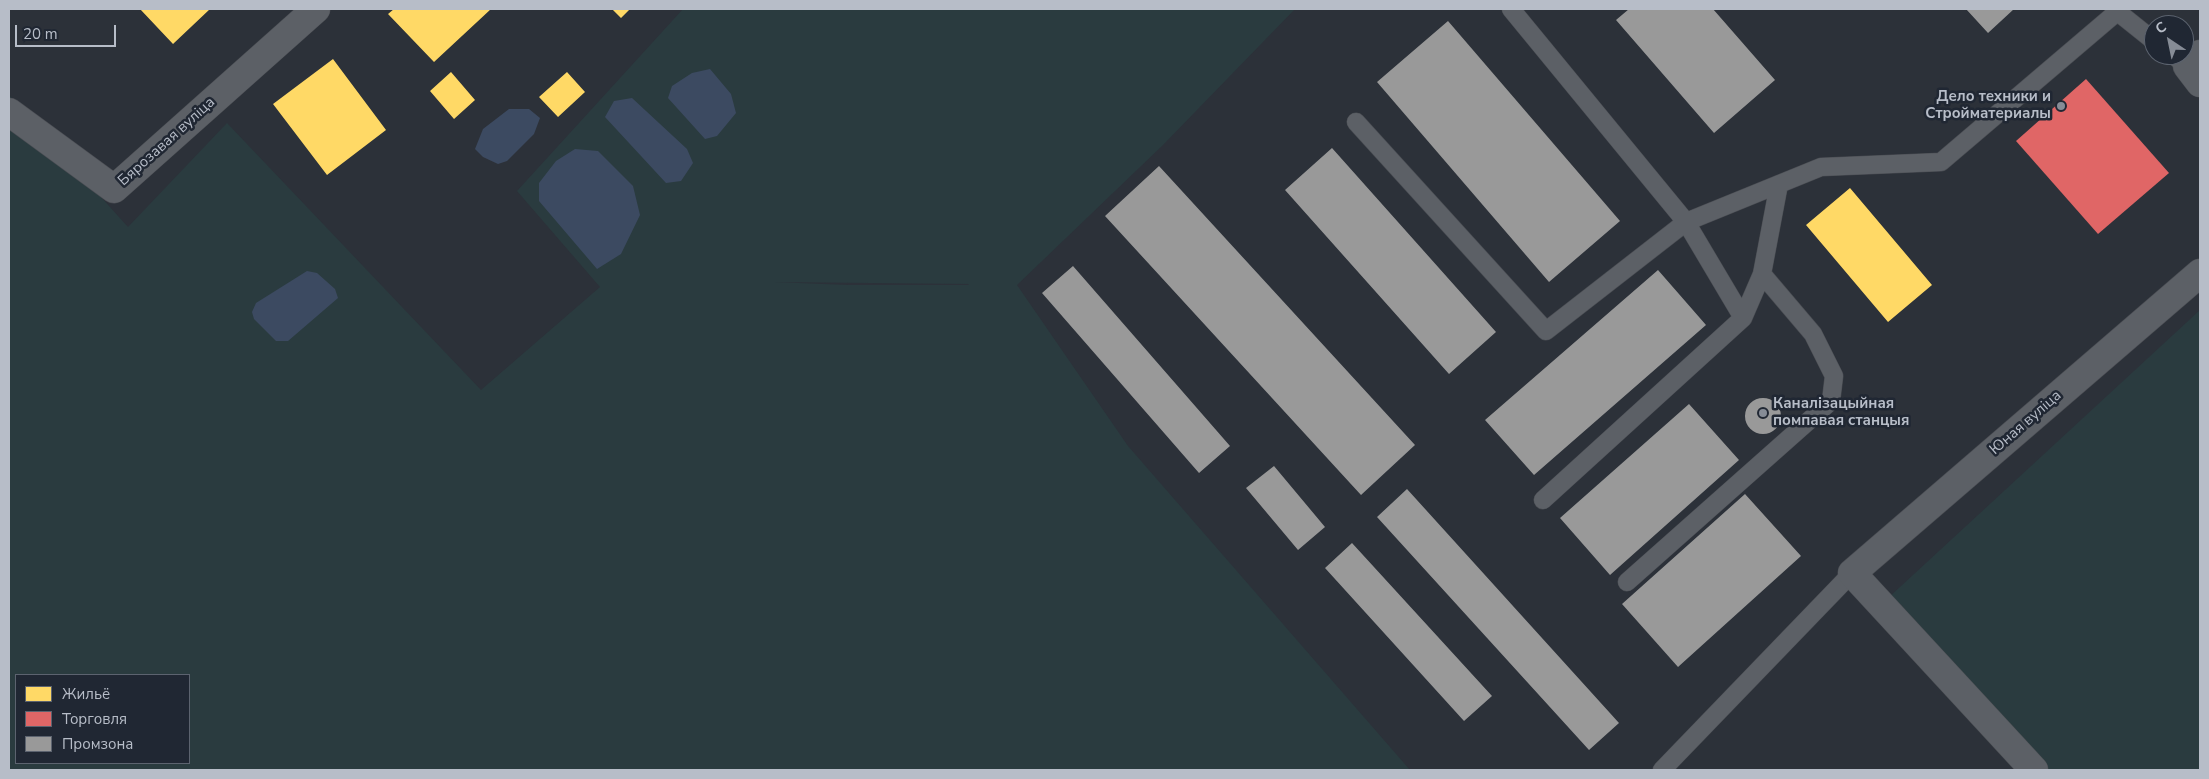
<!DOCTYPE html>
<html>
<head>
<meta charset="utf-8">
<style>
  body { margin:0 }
  #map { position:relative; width:2209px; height:779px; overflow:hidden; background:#2c3139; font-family:"Nunito Sans",sans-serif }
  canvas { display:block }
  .frame { position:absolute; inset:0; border:10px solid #b7bdc8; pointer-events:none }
  .legend { position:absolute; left:15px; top:674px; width:175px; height:90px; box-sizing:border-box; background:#202733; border:1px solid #5c636f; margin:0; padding:6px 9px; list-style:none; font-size:15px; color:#b7bdc8 }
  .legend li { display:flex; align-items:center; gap:10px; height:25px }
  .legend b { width:25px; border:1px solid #5c636f }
  .north { position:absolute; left:2144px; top:15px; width:50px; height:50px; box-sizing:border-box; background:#202733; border:1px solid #5c636f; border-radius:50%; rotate:326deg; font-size:14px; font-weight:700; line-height:20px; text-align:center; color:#b7bdc8 }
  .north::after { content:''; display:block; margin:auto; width:18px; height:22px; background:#868c96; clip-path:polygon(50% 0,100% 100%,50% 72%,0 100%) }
  .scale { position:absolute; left:15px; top:25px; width:101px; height:22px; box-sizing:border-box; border:2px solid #b7bdc8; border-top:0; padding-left:6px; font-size:15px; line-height:18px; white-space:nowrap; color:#b7bdc8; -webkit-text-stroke:4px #202733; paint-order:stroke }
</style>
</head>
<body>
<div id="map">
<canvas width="2209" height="779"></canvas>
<div class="frame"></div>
<ul class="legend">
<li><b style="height:14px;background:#ffd966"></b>Жильё</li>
<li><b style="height:14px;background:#e06666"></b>Торговля</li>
<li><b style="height:14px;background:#999"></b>Промзона</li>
</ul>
<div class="north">С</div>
<div class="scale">20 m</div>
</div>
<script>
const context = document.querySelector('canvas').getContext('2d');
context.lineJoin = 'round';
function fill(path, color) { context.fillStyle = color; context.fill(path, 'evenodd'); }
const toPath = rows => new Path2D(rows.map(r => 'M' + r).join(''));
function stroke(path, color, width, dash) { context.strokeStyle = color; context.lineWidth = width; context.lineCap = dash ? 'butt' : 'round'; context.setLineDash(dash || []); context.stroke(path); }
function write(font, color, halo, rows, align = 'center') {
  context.font = font + ' "Nunito Sans",sans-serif'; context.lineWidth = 5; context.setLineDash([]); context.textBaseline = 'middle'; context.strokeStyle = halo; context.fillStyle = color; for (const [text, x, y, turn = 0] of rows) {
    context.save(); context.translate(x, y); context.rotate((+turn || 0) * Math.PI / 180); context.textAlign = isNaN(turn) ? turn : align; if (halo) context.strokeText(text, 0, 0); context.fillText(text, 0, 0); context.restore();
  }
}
fill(toPath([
  [683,9,1295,9,1163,145,1017,285,1128,446,1410,770,9,770,9,95,128,227,227,123,481,390,600,287,517,191],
  [774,282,968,284,969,285,848,285],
  [16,675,189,675,189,763,16,763],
  [2200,310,2200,770,2046,770,1887,599]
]), '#2a3b3f');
fill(toPath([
  [710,69,731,94,736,113,717,136,705,139,668,98,672,86,692,73],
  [632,98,687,149,693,163,681,181,666,183,605,117,614,101],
  [509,109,529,109,540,118,534,134,507,161,498,164,483,157,475,149,483,129],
  [575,149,598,151,633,186,640,215,621,254,597,269,539,201,539,183,556,161],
  [307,271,317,273,335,289,338,298,288,341,276,341,254,319,252,312,256,303]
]), '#3c4a61');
fill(toPath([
  [140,9,210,9,173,44],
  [394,9,491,9,434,62,388,14],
  [612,9,630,9,621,18],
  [333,59,386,130,327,175,273,104],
  [451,72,475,100,454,119,430,91],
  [567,72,585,92,558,117,539,97],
  [1850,188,1932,285,1888,322,1806,225]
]), '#ffd966');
fill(toPath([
  [2086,79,2169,173,2098,234,2016,141]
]), '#e06666');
fill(toPath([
  [1629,9,1713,9,1775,80,1714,133,1616,20],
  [1966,9,2014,9,1988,33],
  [1448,21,1620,221,1549,282,1377,82],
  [1332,148,1496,332,1449,374,1285,190],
  [1159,166,1415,445,1361,495,1105,216],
  [1073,266,1230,446,1199,473,1042,293],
  [1658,270,1706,325,1534,475,1485,420],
  '1745 416a18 18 0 1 1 36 0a18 18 0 1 1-36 0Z',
  [1689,404,1739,460,1610,575,1560,518],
  [1274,466,1325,527,1298,550,1246,488],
  [1407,489,1619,723,1589,750,1377,517],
  [1745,494,1801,556,1678,667,1622,604],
  [1352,543,1492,696,1464,721,1325,568]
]), '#999');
const service = toPath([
  [1511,9,1686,222,1743,318,1543,500],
  [2114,9,2154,41],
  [2173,55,2187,66],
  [1356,122,1546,331,1686,222,1821,167,1941,162,2117,12],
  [1743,318,1762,274,1779,184],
  [1627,582,1831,401,1834,376,1813,334,1762,274],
  [1662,770,1852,573]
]);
const minor = toPath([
  [2200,54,2187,66,2200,83],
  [9,112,114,189,316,9],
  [2034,770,1852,573,2200,273]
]);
stroke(service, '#4a4d53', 19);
stroke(minor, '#4a4d53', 29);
stroke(service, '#5c6066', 18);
stroke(minor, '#5c6066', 28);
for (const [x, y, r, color] of [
  [2061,106,5,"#868c96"],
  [1763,413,5,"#868c96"]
]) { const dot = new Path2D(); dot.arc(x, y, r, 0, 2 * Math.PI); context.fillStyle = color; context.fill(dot); stroke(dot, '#202733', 2); }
write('bold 15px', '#b7bdc8', '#202733', [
  ["Дело техники и",2051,97],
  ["Стройматериалы",2051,114],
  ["Каналізацыйная",1773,404,"left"],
  ["помпавая станцыя",1773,421,"left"]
], 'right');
write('15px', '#b7bdc8', '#202733', [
  ["Бярозавая вуліца",167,142,-42],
  ["Юная вуліца",2026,423,-41]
]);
</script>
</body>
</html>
